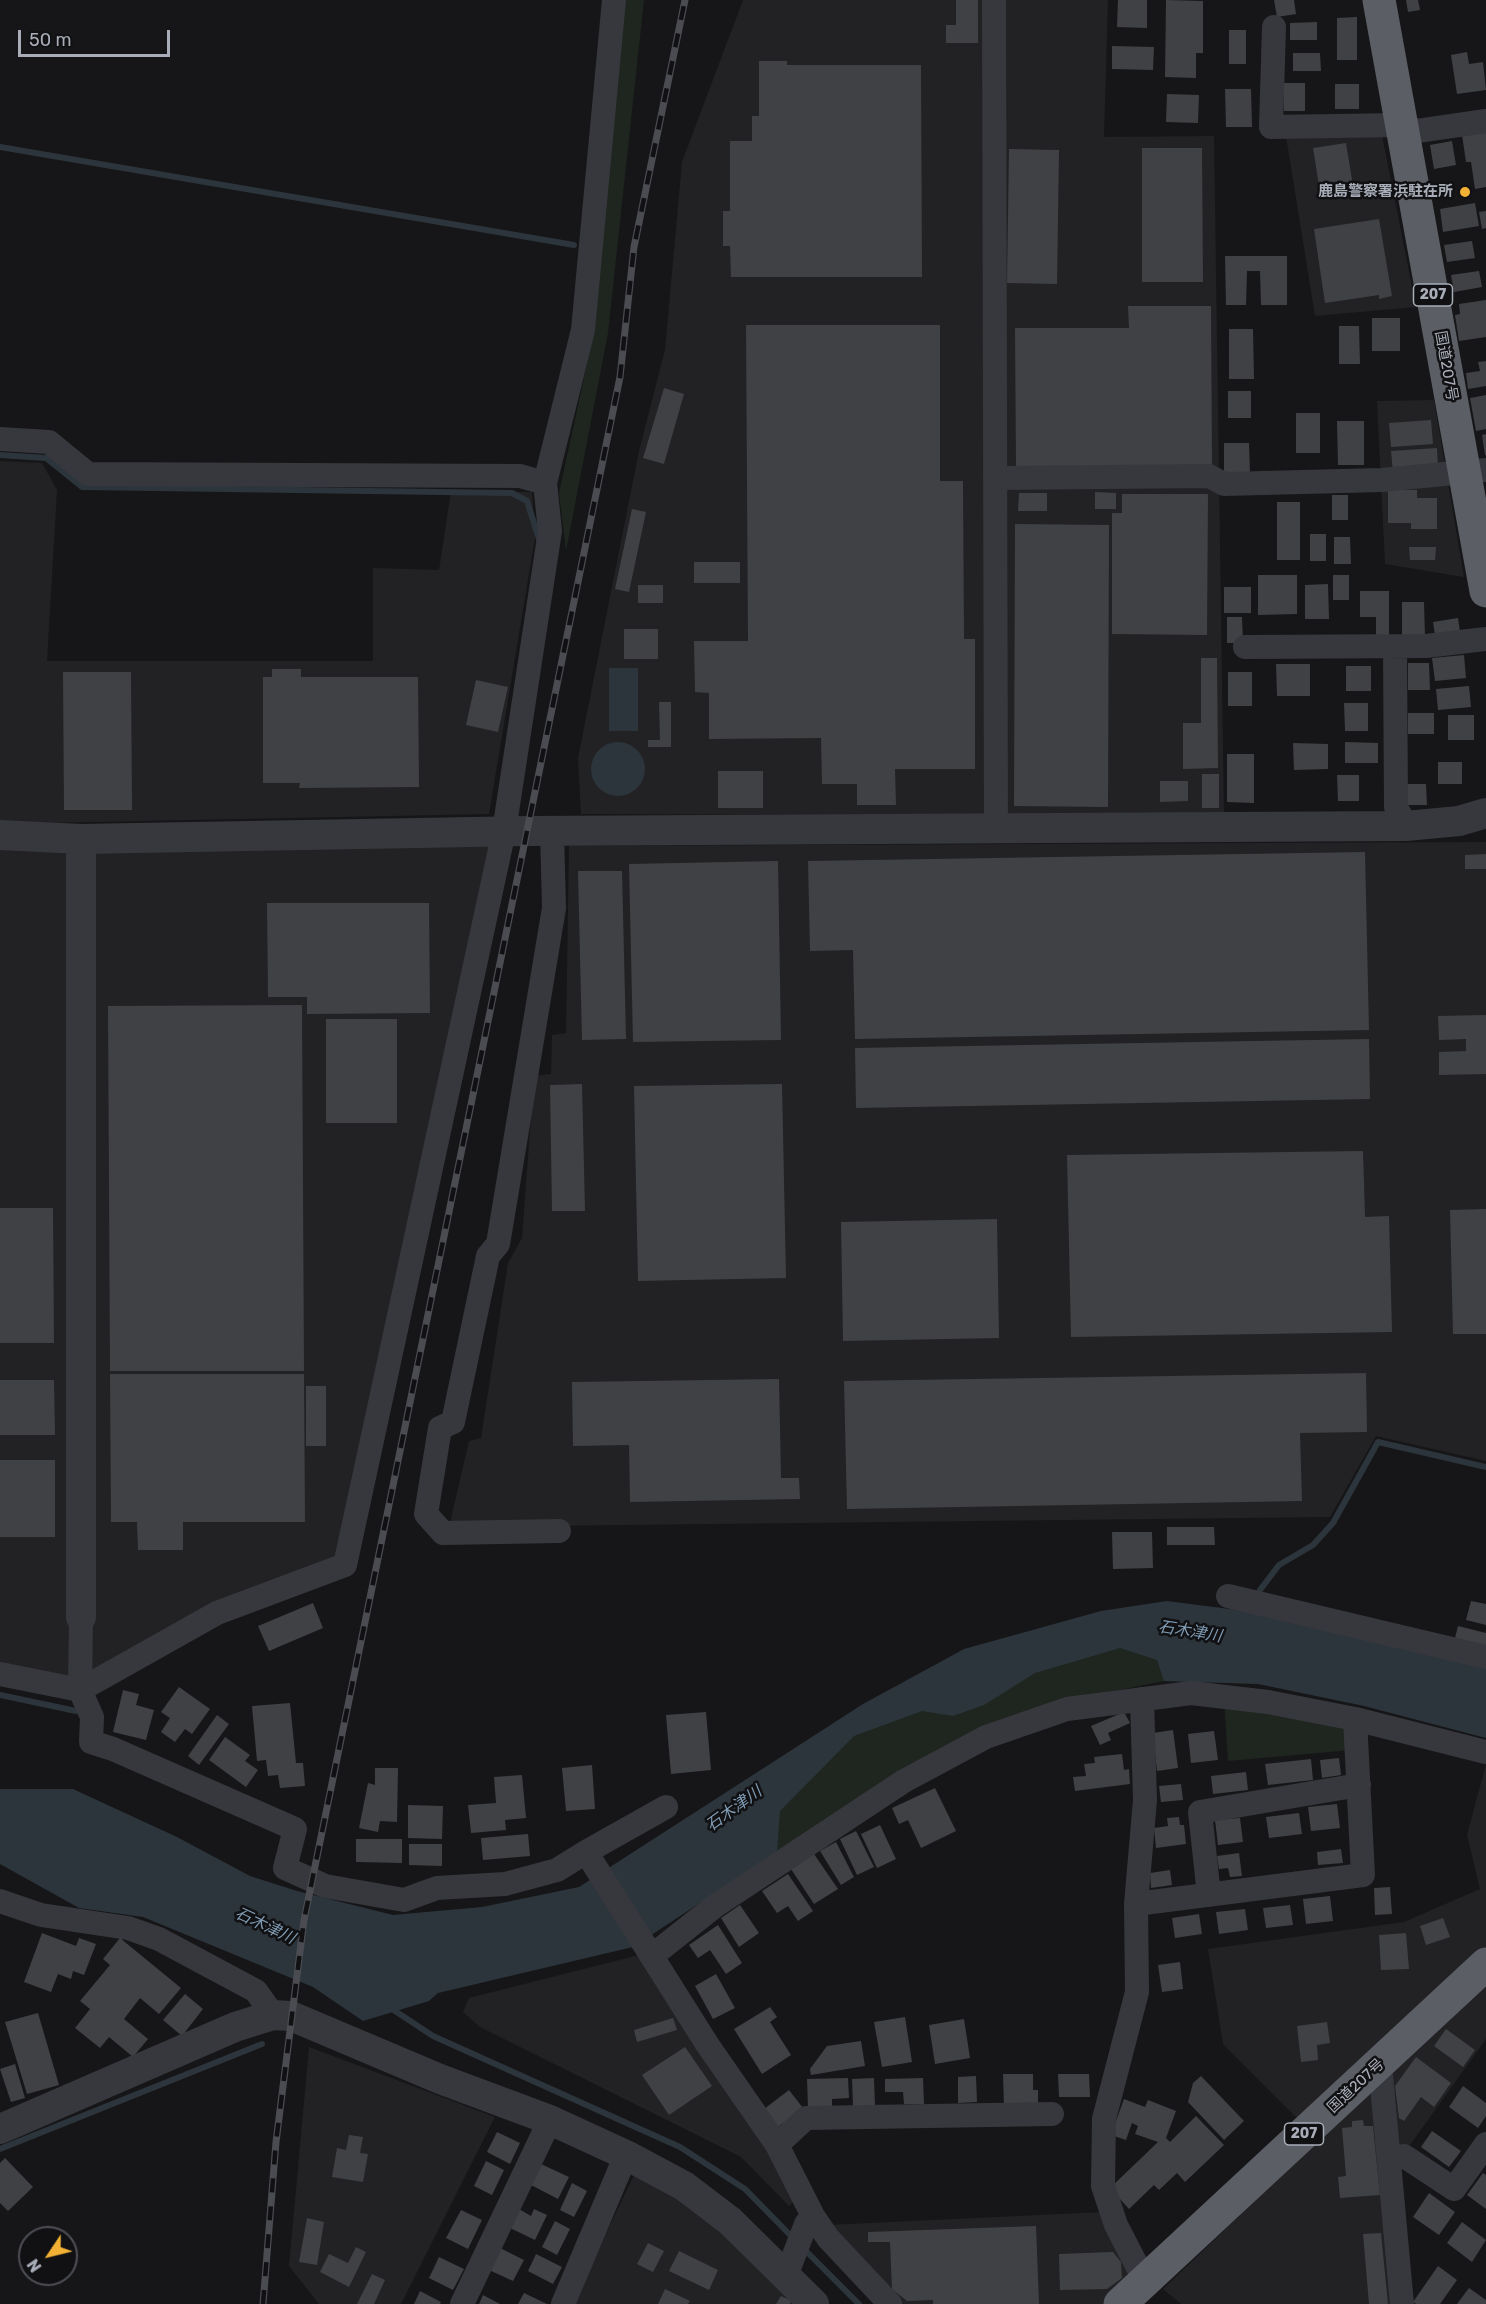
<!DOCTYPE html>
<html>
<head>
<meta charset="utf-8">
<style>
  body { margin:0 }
  #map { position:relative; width:1486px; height:2304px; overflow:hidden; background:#161618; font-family:Rubik,sans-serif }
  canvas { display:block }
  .north { position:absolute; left:18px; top:2226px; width:60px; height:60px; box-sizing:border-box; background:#111113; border:2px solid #4d4f55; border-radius:50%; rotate:235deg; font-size:16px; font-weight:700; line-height:24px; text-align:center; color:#a8adb8 }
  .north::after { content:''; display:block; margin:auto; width:21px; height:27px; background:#f2b134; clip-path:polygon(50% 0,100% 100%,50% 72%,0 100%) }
  .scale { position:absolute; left:18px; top:30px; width:152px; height:27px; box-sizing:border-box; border:3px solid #a8adb8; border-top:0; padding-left:8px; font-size:18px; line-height:21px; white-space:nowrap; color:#a8adb8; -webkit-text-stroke:4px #111113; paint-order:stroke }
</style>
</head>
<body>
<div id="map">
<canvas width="1486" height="2304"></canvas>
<div class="north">N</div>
<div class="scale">50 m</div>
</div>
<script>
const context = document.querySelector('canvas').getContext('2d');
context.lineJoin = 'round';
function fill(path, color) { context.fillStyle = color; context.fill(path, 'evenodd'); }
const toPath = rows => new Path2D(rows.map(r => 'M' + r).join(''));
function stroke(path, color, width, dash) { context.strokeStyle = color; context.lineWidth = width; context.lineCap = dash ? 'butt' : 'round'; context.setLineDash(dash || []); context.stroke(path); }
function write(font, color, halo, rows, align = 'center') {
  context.font = font + ' Rubik,"Noto Sans JP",sans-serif'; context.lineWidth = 5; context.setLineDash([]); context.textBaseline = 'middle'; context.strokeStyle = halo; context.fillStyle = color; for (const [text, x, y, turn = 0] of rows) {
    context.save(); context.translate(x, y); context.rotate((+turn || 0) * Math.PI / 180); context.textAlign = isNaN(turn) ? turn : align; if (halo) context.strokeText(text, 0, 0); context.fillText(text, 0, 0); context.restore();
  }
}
fill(toPath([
  [743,0,1108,0,1104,137,1214,136,1224,816,581,814,578,758,639,451,665,350,682,162],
  [1382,135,1416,307,1315,316,1286,136],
  [1434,400,1464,577,1385,564,1377,401],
  [0,461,42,463,57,490,47,661,373,661,373,568,439,570,451,491,532,492,535,538,489,814,40,823,0,822],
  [1486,842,1486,1461,1376,1436,1330,1517,449,1527,469,1441,481,1438,508,1263,522,1238,534,1076,551,1074,552,1035,566,1033,569,846],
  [493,846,338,1563,81,1682,0,1669,0,850],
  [1486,1764,1486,1947,1300,2121,1223,2044,1208,1949,1404,1922,1480,1889,1467,1835],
  [643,1954,799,2197,789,2206,741,2157,480,2027,463,2012,469,1998],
  [1486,1980,1486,2039,1410,2145,1382,2154,1398,2304,1181,2304,1163,2289],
  [309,2047,495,2117,401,2304,319,2304,289,2266],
  [634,2175,684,2201,741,2249,797,2304,572,2304],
  [1103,2212,1133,2277,1104,2304,896,2304,826,2225]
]), '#222225');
fill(toPath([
  [621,0,644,0,608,333,566,551,559,493,594,332],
  [1103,1639,1258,1684,1164,1681,1069,1700,912,1763,633,1947,854,1735],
  [1224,1700,1365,1728,1363,1749,1228,1761]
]), '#1e261f');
fill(toPath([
  [609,668,638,668,638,731,609,731],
  '591 769a27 27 0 1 1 54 0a27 27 0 1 1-54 0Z',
  [1167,1601,1253,1612,1486,1669,1486,1738,1364,1706,1258,1684,1164,1681,1157,1660,1120,1648,1035,1673,984,1705,953,1716,922,1711,854,1736,780,1811,777,1852,633,1947,438,1993,429,2001,363,2021,313,1987,143,1917,79,1908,0,1864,0,1789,73,1789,177,1837,250,1876,297,1891,393,1915,482,1907,579,1887,863,1704,964,1649,1101,1611]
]), '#2c353c');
stroke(toPath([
  [0,147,574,245],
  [0,455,46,458,82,487,512,493,527,501,539,539],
  [1258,1597,1260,1590,1279,1565,1313,1545,1333,1523,1378,1442,1486,1467],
  [0,1695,76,1711],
  [389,2007,433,2036,680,2147,745,2189,795,2240],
  [0,2149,262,2044],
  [802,2247,859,2304]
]), '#2c353c', 6);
fill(toPath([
  [956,0,978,0,978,43,946,43,946,25,956,25],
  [1118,0,1147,0,1147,28,1117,27],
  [1166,0,1203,1,1203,53,1196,53,1196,78,1165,77],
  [1274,0,1294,0,1296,14,1277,17],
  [1406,0,1418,0,1420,10,1408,12],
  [1357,17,1357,60,1337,60,1337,18],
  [1317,22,1317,40,1290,40,1290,23],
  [1229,30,1246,30,1246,64,1229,64],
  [1112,46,1154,47,1153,70,1112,69],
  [1467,52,1469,64,1483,62,1486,90,1457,94,1451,55],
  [1293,53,1320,53,1321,71,1293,71],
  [759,61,787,61,787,65,921,65,922,277,731,277,730,246,723,246,723,211,730,211,730,141,752,141,752,116,759,116],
  [1283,83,1305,83,1305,111,1284,111],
  [1335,84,1359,84,1359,109,1335,109],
  [1225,89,1251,89,1252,127,1226,127],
  [1167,94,1199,95,1198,123,1166,122],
  [1486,131,1486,187,1475,189,1471,162,1466,162,1462,135],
  [1452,141,1456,165,1434,169,1430,145],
  [1346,143,1353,186,1320,192,1313,148],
  [1142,148,1202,148,1203,282,1142,282],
  [1009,149,1059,150,1057,284,1007,283],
  [1475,203,1479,226,1443,232,1440,209],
  [1486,211,1486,228,1482,229,1479,212],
  [1379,219,1392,296,1379,299,1379,295,1325,303,1314,229],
  [1472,241,1475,258,1447,262,1444,245],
  [1225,256,1287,256,1287,305,1261,305,1260,271,1247,271,1246,305,1226,305],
  [1479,271,1482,287,1454,292,1451,275],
  [1486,300,1486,337,1459,341,1455,315,1460,314,1459,304],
  [1128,306,1211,306,1212,466,1016,466,1015,328,1129,328],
  [1372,318,1400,318,1400,351,1372,351],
  [746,325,940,325,940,481,963,481,964,639,975,639,975,769,895,769,896,805,857,805,857,784,822,784,821,738,709,739,709,693,695,692,694,641,748,641],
  [1339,326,1359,326,1360,364,1339,364],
  [1229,329,1253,329,1254,379,1229,379],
  [1486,361,1486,386,1468,389,1466,373,1480,371,1478,362],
  [664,388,684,394,664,464,643,458],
  [1228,391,1251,391,1251,418,1228,418],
  [1486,395,1486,429,1476,431,1470,398],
  [1296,413,1320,413,1320,453,1296,453],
  [1431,420,1433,444,1391,447,1389,423],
  [1337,421,1364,421,1364,465,1338,465],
  [1486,434,1486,455,1485,455,1482,435],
  [1224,443,1249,443,1250,474,1224,474],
  [1437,448,1438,469,1393,472,1391,451],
  [1388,490,1417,490,1417,498,1437,498,1437,529,1411,529,1411,523,1388,523],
  [1095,492,1116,493,1116,509,1095,509],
  [1019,493,1047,493,1047,511,1018,511],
  [1122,494,1208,494,1207,635,1112,634,1112,513,1122,513],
  [1332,495,1348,495,1348,520,1332,520],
  [1277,502,1300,502,1300,560,1277,560],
  [632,509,646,512,629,592,615,589],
  [1015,524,1109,525,1108,807,1014,806],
  [1310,534,1326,534,1326,561,1310,561],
  [1334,537,1350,537,1351,564,1334,564],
  [1409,547,1436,547,1435,560,1410,560],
  [694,562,740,562,740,583,694,583],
  [1258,575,1297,575,1297,614,1258,615],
  [1333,575,1349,575,1349,600,1333,600],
  [1328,584,1329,619,1305,619,1305,585],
  [638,585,663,585,663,603,638,603],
  [1224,587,1251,587,1251,613,1224,613],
  [1360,591,1389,591,1389,637,1376,637,1376,617,1360,617],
  [1402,602,1424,602,1425,637,1402,637],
  [1227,617,1242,617,1243,643,1227,643],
  [1458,618,1460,632,1435,635,1433,622],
  [624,629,658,629,658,659,624,659],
  [1464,655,1466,678,1435,681,1432,658],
  [1201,658,1217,658,1218,768,1183,769,1183,723,1201,723],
  [1408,663,1429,663,1430,690,1408,690],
  [1276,664,1310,664,1310,696,1277,696],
  [1346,666,1371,666,1371,691,1346,691],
  [272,669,301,669,301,677,418,677,419,787,299,788,300,783,263,783,263,677,272,677],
  [63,672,131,672,132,810,64,810],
  [1228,672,1252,672,1252,706,1228,706],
  [476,680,508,687,498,732,466,725],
  [1469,686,1471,707,1438,710,1436,689],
  [659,702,671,702,671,747,648,747,648,740,660,740],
  [1344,703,1368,703,1368,731,1345,731],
  [1408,713,1434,713,1434,734,1408,734],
  [1448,715,1474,715,1474,740,1448,740],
  [1345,742,1378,743,1378,763,1345,763],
  [1293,743,1328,744,1328,769,1294,770],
  [1227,754,1254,754,1254,803,1227,802],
  [1438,762,1462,762,1462,784,1438,784],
  [718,771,763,771,763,808,718,808],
  [1202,774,1219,774,1219,808,1202,808],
  [1337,775,1359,775,1359,801,1338,801],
  [1160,781,1188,781,1188,801,1160,802],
  [1406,784,1426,784,1427,805,1406,805],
  [1365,852,1369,1030,855,1039,853,950,810,951,808,861],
  [1486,854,1486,869,1465,869,1465,855],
  [778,861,781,1040,633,1042,629,864],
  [578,871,622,871,626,1039,582,1040],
  [267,903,429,903,430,1013,307,1014,307,997,268,997],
  [302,1005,304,1371,110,1371,108,1006],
  [1486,1015,1486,1074,1439,1075,1439,1052,1466,1051,1466,1039,1439,1040,1438,1016],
  [326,1019,397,1019,397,1123,326,1123],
  [1369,1039,1370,1099,856,1108,855,1048],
  [582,1084,585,1211,552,1211,550,1085],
  [782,1084,786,1278,638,1281,634,1086],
  [1363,1151,1365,1217,1389,1216,1392,1332,1071,1337,1067,1155],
  [0,1208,53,1208,54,1343,0,1343],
  [1486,1209,1486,1334,1453,1334,1450,1210],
  [997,1219,999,1338,843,1341,841,1222],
  [1366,1373,1367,1432,1300,1433,1302,1501,847,1509,844,1381],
  [110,1374,304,1374,305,1522,183,1522,183,1550,138,1550,137,1522,111,1522],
  [779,1379,781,1478,799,1478,800,1499,630,1502,629,1445,573,1446,572,1382],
  [0,1380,54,1380,55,1435,0,1435],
  [306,1386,326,1386,326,1446,306,1446],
  [0,1460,55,1460,55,1537,0,1537],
  [1167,1527,1214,1527,1215,1545,1167,1545],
  [1112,1532,1152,1532,1153,1568,1113,1569],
  [1471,1601,1486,1604,1486,1625,1466,1620],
  [313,1603,323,1628,269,1651,258,1626],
  [1458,1626,1486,1633,1486,1649,1454,1642],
  [179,1687,210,1709,192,1734,185,1729,175,1742,161,1732,170,1718,161,1712],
  [123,1690,139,1694,136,1705,154,1710,146,1740,113,1732],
  [290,1703,296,1763,303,1763,305,1786,280,1788,278,1775,268,1776,266,1760,257,1761,252,1706],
  [706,1712,711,1770,671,1774,666,1715],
  [1124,1712,1130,1723,1108,1733,1111,1740,1100,1745,1091,1726],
  [217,1715,229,1724,199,1765,188,1756],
  [1173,1730,1178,1768,1157,1771,1153,1733],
  [1214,1731,1218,1760,1191,1763,1188,1734],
  [225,1737,250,1755,245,1761,258,1770,246,1787,209,1760],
  [1122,1754,1124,1770,1129,1769,1130,1784,1075,1791,1073,1777,1086,1776,1084,1764,1095,1763,1094,1757],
  [1339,1758,1341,1775,1322,1778,1320,1760],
  [1311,1759,1313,1780,1268,1785,1265,1764],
  [592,1765,595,1809,566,1811,562,1768],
  [375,1768,398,1768,397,1822,380,1821,378,1832,359,1828,368,1783,375,1785],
  [1246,1772,1248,1790,1213,1794,1211,1776],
  [522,1775,526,1818,505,1820,506,1830,471,1833,468,1805,496,1803,494,1777],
  [1181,1784,1183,1800,1161,1802,1159,1786],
  [935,1788,956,1831,921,1848,908,1820,899,1824,892,1808],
  [1337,1804,1340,1828,1311,1831,1308,1807],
  [408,1805,443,1806,442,1839,408,1838],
  [1299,1813,1302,1834,1269,1838,1266,1817],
  [1179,1817,1180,1825,1184,1825,1186,1844,1156,1848,1154,1828,1168,1826,1167,1818],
  [1240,1818,1243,1842,1218,1845,1215,1820],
  [880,1825,896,1859,877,1868,861,1834],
  [856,1831,874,1867,857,1875,840,1839],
  [528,1834,530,1856,483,1860,481,1838],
  [356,1839,402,1839,402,1863,356,1862],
  [836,1842,854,1877,841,1885,820,1851],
  [409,1844,442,1844,442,1866,409,1865],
  [1341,1849,1343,1863,1318,1865,1317,1852],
  [1239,1853,1242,1876,1230,1877,1228,1868,1219,1869,1217,1856],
  [814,1854,838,1889,814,1904,791,1869],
  [1170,1870,1172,1885,1151,1888,1150,1873],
  [788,1874,813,1911,798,1921,788,1906,777,1913,762,1891],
  [1390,1887,1392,1914,1375,1915,1374,1888],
  [1330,1896,1333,1921,1306,1924,1303,1899],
  [740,1905,759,1933,739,1947,721,1918],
  [1290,1905,1293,1925,1266,1928,1263,1908],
  [1245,1909,1248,1930,1219,1934,1216,1912],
  [1199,1914,1202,1934,1175,1938,1172,1918],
  [1443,1918,1450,1937,1426,1945,1420,1926],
  [718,1925,742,1963,726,1974,710,1950,698,1958,689,1945],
  [42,1933,76,1946,79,1938,96,1944,84,1975,73,1971,71,1979,58,1974,51,1992,24,1982],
  [1406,1933,1409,1969,1381,1970,1379,1935],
  [120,1938,181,1988,159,2014,140,1998,124,2019,148,2039,133,2057,109,2037,100,2048,75,2028,90,2009,80,2001,110,1965,103,1959],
  [1180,1962,1183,1989,1162,1992,1158,1965],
  [716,1974,735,2008,713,2019,695,1986],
  [185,1994,203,2009,182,2036,163,2020],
  [770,2007,777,2017,770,2022,791,2055,762,2074,734,2029],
  [38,2013,59,2085,27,2094,5,2022],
  [905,2017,912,2062,882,2067,874,2022],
  [673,2018,677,2030,637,2042,634,2030],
  [964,2019,970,2058,935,2064,929,2025],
  [1327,2022,1330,2043,1317,2045,1318,2060,1301,2062,1297,2026],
  [1446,2029,1475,2050,1463,2067,1434,2046],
  [861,2041,865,2066,811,2075,810,2069,827,2046],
  [685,2047,712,2086,669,2115,642,2075],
  [1416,2057,1451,2083,1434,2107,1421,2097,1404,2121,1399,2118,1395,2086],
  [15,2064,25,2098,11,2102,0,2069],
  [1003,2074,1033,2074,1033,2090,1038,2090,1038,2106,1004,2107],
  [1058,2074,1089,2074,1090,2097,1059,2097],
  [976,2076,977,2102,958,2103,958,2077],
  [1201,2076,1244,2121,1224,2140,1188,2102,1193,2083],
  [848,2078,849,2098,832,2099,832,2108,808,2108,807,2079],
  [874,2078,875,2106,853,2107,852,2079],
  [923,2078,924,2104,904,2104,903,2092,885,2092,885,2079],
  [1463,2086,1486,2103,1486,2116,1478,2128,1449,2107],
  [789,2090,803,2108,778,2127,764,2109],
  [1124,2099,1145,2107,1148,2100,1176,2111,1166,2138,1170,2142,1196,2116,1224,2145,1185,2182,1177,2173,1159,2190,1154,2185,1129,2209,1110,2188,1158,2142,1135,2134,1138,2126,1132,2123,1126,2140,1111,2135],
  [1363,2120,1364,2126,1373,2126,1380,2195,1340,2198,1338,2177,1346,2176,1342,2128,1352,2127,1352,2121],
  [1432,2131,1461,2151,1449,2167,1421,2147],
  [497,2132,520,2143,510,2164,487,2152],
  [349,2135,363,2137,360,2153,368,2154,363,2182,332,2177,337,2148,346,2150],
  [5,2158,33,2187,8,2211,0,2203,0,2163],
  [486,2161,504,2170,492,2195,474,2186],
  [541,2164,569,2177,558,2199,531,2185],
  [1483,2173,1486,2175,1486,2209,1467,2195],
  [572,2183,587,2191,574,2217,560,2210],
  [1429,2193,1455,2212,1439,2235,1413,2217],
  [519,2209,531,2216,534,2209,547,2215,535,2240,510,2228],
  [461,2210,482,2220,468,2249,446,2238],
  [307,2218,324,2222,317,2265,299,2262],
  [555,2221,570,2229,557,2255,542,2247],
  [1462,2222,1486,2240,1472,2262,1447,2243],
  [1036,2226,1039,2304,933,2304,933,2300,907,2301,892,2289,890,2242,868,2242,868,2232],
  [1381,2233,1388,2304,1369,2304,1363,2234],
  [648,2243,664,2251,653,2272,637,2264],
  [356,2247,366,2252,349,2287,320,2272,329,2254,348,2263],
  [500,2248,524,2260,513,2281,489,2270],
  [679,2251,718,2270,709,2290,669,2271],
  [1113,2252,1121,2262,1122,2278,1107,2289,1060,2290,1059,2254],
  [536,2254,562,2267,553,2284,528,2271],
  [439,2257,464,2269,453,2290,429,2278],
  [1438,2266,1457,2280,1440,2304,1416,2304,1413,2302],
  [372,2274,385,2280,374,2304,357,2304],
  [1469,2288,1486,2300,1486,2304,1457,2304],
  [665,2289,690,2301,688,2304,658,2304],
  [420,2291,441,2302,440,2304,414,2304],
  [524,2293,547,2304,518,2304],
  [483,2295,500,2304,479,2304],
  [781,2296,792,2301,790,2304,776,2304]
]), '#404145');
stroke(toPath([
  [994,0,996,828],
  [1274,27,1271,127,1402,125,1417,131,1486,121],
  [0,439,49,442,88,474,520,476,545,483],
  [995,478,1209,476,1224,484,1382,480,1486,470],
  [1245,647,1426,646,1486,639],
  [1395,647,1396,807,1406,826],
  [552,831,554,908,498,1244,488,1256,453,1422,440,1428,426,1514,443,1533,559,1531],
  [1228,1596,1486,1657],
  [81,1617,80,1690,92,1717,91,1742,113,1749,295,1829,285,1868,325,1886,404,1900,437,1888,505,1884,557,1870,586,1852,707,2044,777,2145,813,2216,828,2238,890,2304],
  [0,1674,80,1690,217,1613,345,1565,504,831,550,531,545,483,583,330,614,0],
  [1142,1699,1145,1800,1136,1904,1137,1992,1104,2119,1103,2186,1116,2225,1145,2281],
  [586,1852,666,1807],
  [1209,1895,1200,1812,1359,1785],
  [0,1901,41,1915,128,1928,159,1939,256,1991,273,2015],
  [1136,1904,1363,1875,1355,1719],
  [653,1955,715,1906,904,1781,986,1737,1067,1709,1191,1693,1268,1702,1355,1719,1486,1752],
  [1380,2064,1402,2304],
  [777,2145,806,2118,1052,2114],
  [1389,2159,1404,2156,1454,2189,1486,2144],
  [786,2276,806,2224,813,2216],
  [462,2304,550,2120],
  [563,2304,626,2155]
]), '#37383d', 24);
stroke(toPath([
  [0,835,81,839,528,831,1406,826,1459,821,1486,813],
  [81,1617,81,839],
  [0,2129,235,2027,273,2015,291,2016,440,2079,550,2120,626,2155,684,2186,730,2221,814,2304]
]), '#37383d', 30);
stroke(toPath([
  [1379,0,1486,591],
  [1120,2304,1486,1964]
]), '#5b5e65', 33);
const rail = toPath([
  [263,2304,276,2142,304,1920,620,377,634,247,685,0]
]);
stroke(rail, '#4a4c52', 7);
stroke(rail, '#111113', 4.5, [14]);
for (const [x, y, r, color] of [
  [1465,192,6,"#f2b134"]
]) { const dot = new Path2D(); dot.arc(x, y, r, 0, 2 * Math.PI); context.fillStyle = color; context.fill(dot); stroke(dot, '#111113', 2); }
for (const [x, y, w] of [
  [1433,295,39],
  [1304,2134,39]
]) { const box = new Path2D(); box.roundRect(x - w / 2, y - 11, w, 22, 4.5); context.fillStyle = '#111113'; context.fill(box); stroke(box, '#a8adb8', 1.5); }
write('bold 14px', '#a8adb8', null, [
  ["207",1433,295],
  ["207",1304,2134]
]);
write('bold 15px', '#a8adb8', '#111113', [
  ["鹿島警察署浜駐在所",1453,192]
], 'right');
write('15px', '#a8adb8', '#111113', [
  ["国道207号",1446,366,80],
  ["国道207号",1356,2086,-43]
]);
write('italic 16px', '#7f9bb3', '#111113', [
  ["石木津川",1190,1632,9],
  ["石木津川",734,1809,-36],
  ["石木津川",265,1926,25]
]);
</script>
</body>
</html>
